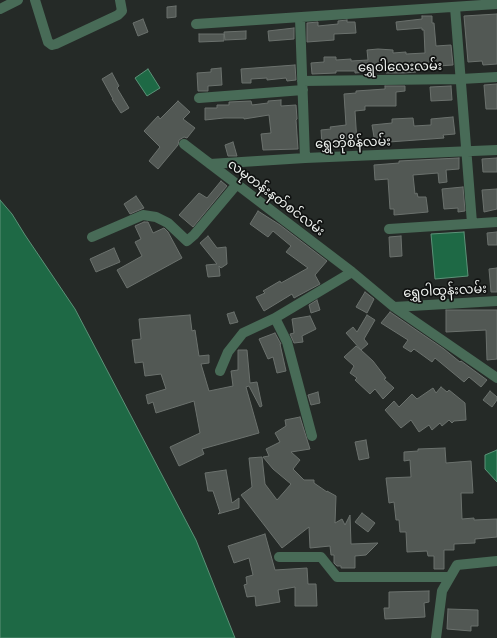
<!DOCTYPE html>
<html>
<head>
<meta charset="utf-8">
<style>
  body { margin:0 }
  canvas { display:block; background:#252a27 }
</style>
</head>
<body>
<canvas width="497" height="638"></canvas>
<script>
const context = document.querySelector('canvas').getContext('2d');
context.lineJoin = 'round';
function fill(path, color) { context.fillStyle = color; context.fill(path, 'evenodd'); }
const toPath = rows => new Path2D(rows.map(r => 'M' + r).join(''));
function stroke(path, color, width, dash) { context.strokeStyle = color; context.lineWidth = width; context.lineCap = dash ? 'butt' : 'round'; context.setLineDash(dash || []); context.stroke(path); }
function write(font, color, halo, rows, align = 'center') {
  context.font = font + ' "Noto Serif","Noto Sans Myanmar",serif'; context.lineWidth = 3.5; context.setLineDash([]); context.textBaseline = 'middle'; context.strokeStyle = halo; context.fillStyle = color; for (const [text, x, y, turn = 0] of rows) {
    context.save(); context.translate(x, y); context.rotate((+turn || 0) * Math.PI / 180); context.textAlign = isNaN(turn) ? turn : align; if (halo) context.strokeText(text, 0, 0); context.fillText(text, 0, 0); context.restore();
  }
}
const water = toPath([
  [148,69,160,88,147,96,135,78,148,69],
  [0,200,12,214,25,235,75,309,196,540,235,638,0,638,0,200],
  [464,232,468,276,435,279,431,234,464,232],
  [497,450,497,482,485,469,485,455,497,450]
]);
fill(water, '#1e6945');
stroke(water, '#5c9278', 1);
const building = toPath([
  [176,6,176,17,167,18,167,7,176,6],
  [497,14,497,64,483,65,482,61,468,62,464,16,497,14],
  [422,16,432,16,432,23,434,23,436,46,451,45,453,65,437,66,437,68,416,70,416,72,404,73,386,73,386,68,366,70,366,72,355,73,355,71,336,71,336,73,312,74,311,63,324,62,324,57,336,57,336,60,351,59,351,61,368,60,367,50,378,49,393,50,393,53,406,52,406,54,425,53,424,30,422,30,422,28,397,30,396,22,422,19,422,16],
  [143,19,148,32,138,36,133,23,143,19],
  [347,20,347,22,355,22,356,33,334,34,334,40,307,42,307,23,318,22,318,26,338,24,338,21,347,20],
  [294,28,294,39,269,41,268,31,294,28],
  [246,31,246,39,225,40,224,32,246,31],
  [199,34,224,34,224,41,199,42,199,34],
  [295,65,296,80,287,81,286,78,267,80,267,78,251,79,251,83,242,83,241,69,295,65],
  [221,68,222,85,208,86,208,91,198,91,197,73,211,72,211,69,221,68],
  [112,73,119,86,117,88,129,108,121,113,112,99,113,99,102,79,112,73],
  [497,84,497,109,486,109,484,85,497,84],
  [385,86,405,86,405,91,396,92,396,106,365,106,365,110,355,111,357,143,322,145,321,130,331,129,330,127,346,125,344,94,356,93,356,91,385,89,385,86],
  [451,86,452,100,431,101,430,87,451,86],
  [281,100,281,106,296,105,297,119,296,120,298,149,263,150,261,134,271,133,269,115,244,119,244,118,224,118,205,120,205,108,217,108,217,105,229,105,229,102,251,101,252,105,268,103,268,101,281,100],
  [178,101,190,112,183,119,195,128,187,138,184,137,179,140,178,145,158,169,149,161,160,147,144,131,158,116,160,119,178,101],
  [453,117,455,134,443,135,444,138,375,143,372,125,392,123,392,119,413,118,414,126,431,125,431,119,453,117],
  [233,142,237,156,228,156,225,145,233,142],
  [459,158,459,169,446,170,447,182,439,183,438,173,413,175,415,194,417,193,418,197,426,197,428,212,394,215,394,209,390,209,388,179,375,180,374,165,399,163,399,161,459,158],
  [497,158,497,172,483,172,482,159,497,158],
  [221,181,227,186,193,227,179,215,199,193,207,198,221,181],
  [463,187,465,211,458,212,458,208,444,209,442,189,463,187],
  [497,189,497,209,484,212,482,190,497,189],
  [136,196,144,208,130,214,124,204,136,196],
  [258,211,280,225,327,261,315,275,320,284,294,298,292,294,264,311,256,297,265,293,263,291,280,281,281,283,308,268,286,252,291,246,273,231,268,237,250,224,258,211],
  [144,222,148,222,153,233,164,228,168,232,182,258,127,288,117,270,142,256,135,242,141,239,135,226,144,222],
  [497,232,497,245,488,245,487,233,497,232],
  [208,236,217,248,226,247,227,264,221,268,219,266,220,276,208,277,206,265,217,264,200,243,208,236],
  [401,236,402,256,390,257,389,237,401,236],
  [114,248,120,262,96,272,90,259,114,248],
  [497,268,497,292,491,292,489,269,497,268],
  [365,292,374,299,367,313,356,307,365,292],
  [317,300,320,310,311,313,309,305,317,300],
  [446,310,497,310,497,359,487,360,486,330,446,332,446,310],
  [234,312,238,322,230,324,227,314,234,312],
  [390,312,444,349,460,362,461,361,487,380,481,387,469,377,464,382,435,358,432,362,414,349,411,352,403,347,408,340,381,323,390,312],
  [190,315,192,331,195,330,199,356,209,355,209,363,201,364,209,391,233,386,231,371,238,370,238,350,247,350,250,383,257,382,262,406,260,407,249,386,246,387,259,433,202,449,204,454,179,466,170,447,200,433,194,401,156,413,153,402,148,404,146,395,166,389,161,374,145,376,143,362,135,363,132,340,141,339,139,319,190,315],
  [367,315,375,320,364,339,368,344,361,350,373,361,386,378,384,379,394,388,383,399,375,389,370,394,355,380,357,378,350,373,354,366,344,357,356,346,361,350,346,333,353,327,357,332,367,315],
  [310,316,316,329,302,336,303,342,294,343,290,334,294,333,292,319,310,316],
  [275,333,281,344,280,344,286,371,277,373,273,357,268,359,259,339,275,333],
  [441,387,447,392,449,390,465,403,466,420,454,421,452,423,449,420,442,426,440,423,432,430,429,425,419,432,411,420,401,428,385,410,394,401,399,407,412,394,417,399,433,388,436,393,441,387],
  [490,391,497,397,497,400,492,407,483,400,490,391],
  [318,392,320,403,311,405,308,395,318,392],
  [300,417,310,449,291,452,300,460,293,469,304,480,314,480,314,483,327,492,327,491,336,496,335,523,342,519,345,525,350,515,351,544,378,543,366,555,355,556,355,568,341,568,341,566,337,566,334,563,334,555,331,555,330,546,310,548,309,527,282,548,241,495,252,487,249,458,262,457,265,484,277,500,291,484,273,469,263,457,269,456,266,449,280,442,275,433,286,426,285,420,300,417],
  [366,440,369,458,359,460,355,442,366,440],
  [445,448,446,463,471,461,473,493,461,493,462,519,474,518,474,520,497,519,497,537,475,539,475,543,454,544,454,550,444,550,444,569,434,569,434,556,428,556,427,551,407,552,406,532,400,532,399,520,396,520,394,502,389,503,386,478,411,477,410,460,404,461,404,452,418,451,418,449,445,448],
  [226,470,232,503,239,498,239,508,218,514,220,512,213,491,208,491,205,473,226,470],
  [362,513,375,523,368,532,355,522,362,513],
  [265,534,275,570,307,568,308,584,316,584,317,606,295,606,295,587,278,590,280,602,256,606,255,596,247,597,244,585,247,584,246,577,253,575,249,558,234,563,228,546,265,534],
  [429,591,429,602,424,603,425,617,385,619,384,608,389,608,389,592,429,591],
  [448,609,478,610,478,626,471,626,471,631,447,629,448,609]
]);
fill(building, '#525854');
stroke(building, '#6b716d', 1);
stroke(toPath([
  [35,0,48,42,52,45,56,44,118,15,122,11,120,0],
  [455,7,472,223],
  [0,9,18,0],
  [300,18,305,158],
  [196,24,497,4],
  [302,81,461,79,497,77],
  [199,98,303,90],
  [184,144,352,272,394,307,497,378],
  [210,164,305,158,497,150],
  [389,229,497,222],
  [92,237,143,215,156,217,168,223,187,241,194,235,237,184],
  [394,307,497,301],
  [220,371,228,352,243,333,275,318],
  [312,436,287,342,275,318,352,272],
  [279,557,321,557,337,577,450,577],
  [436,638,442,591,457,565,497,561]
]), '#486b57', 10);
write('13px', '#eef2ef', '#101211', [
  ["ရွှေဝါလေးလမ်း",400,67,-1],
  ["ရွှေဘိုစိန်လမ်း",353,143,-2],
  ["လမုတန်းနတ်စင်လမ်း",276,198,37],
  ["ရွှေဝါထွန်းလမ်း",445,291,-3]
]);
</script>
</body>
</html>
